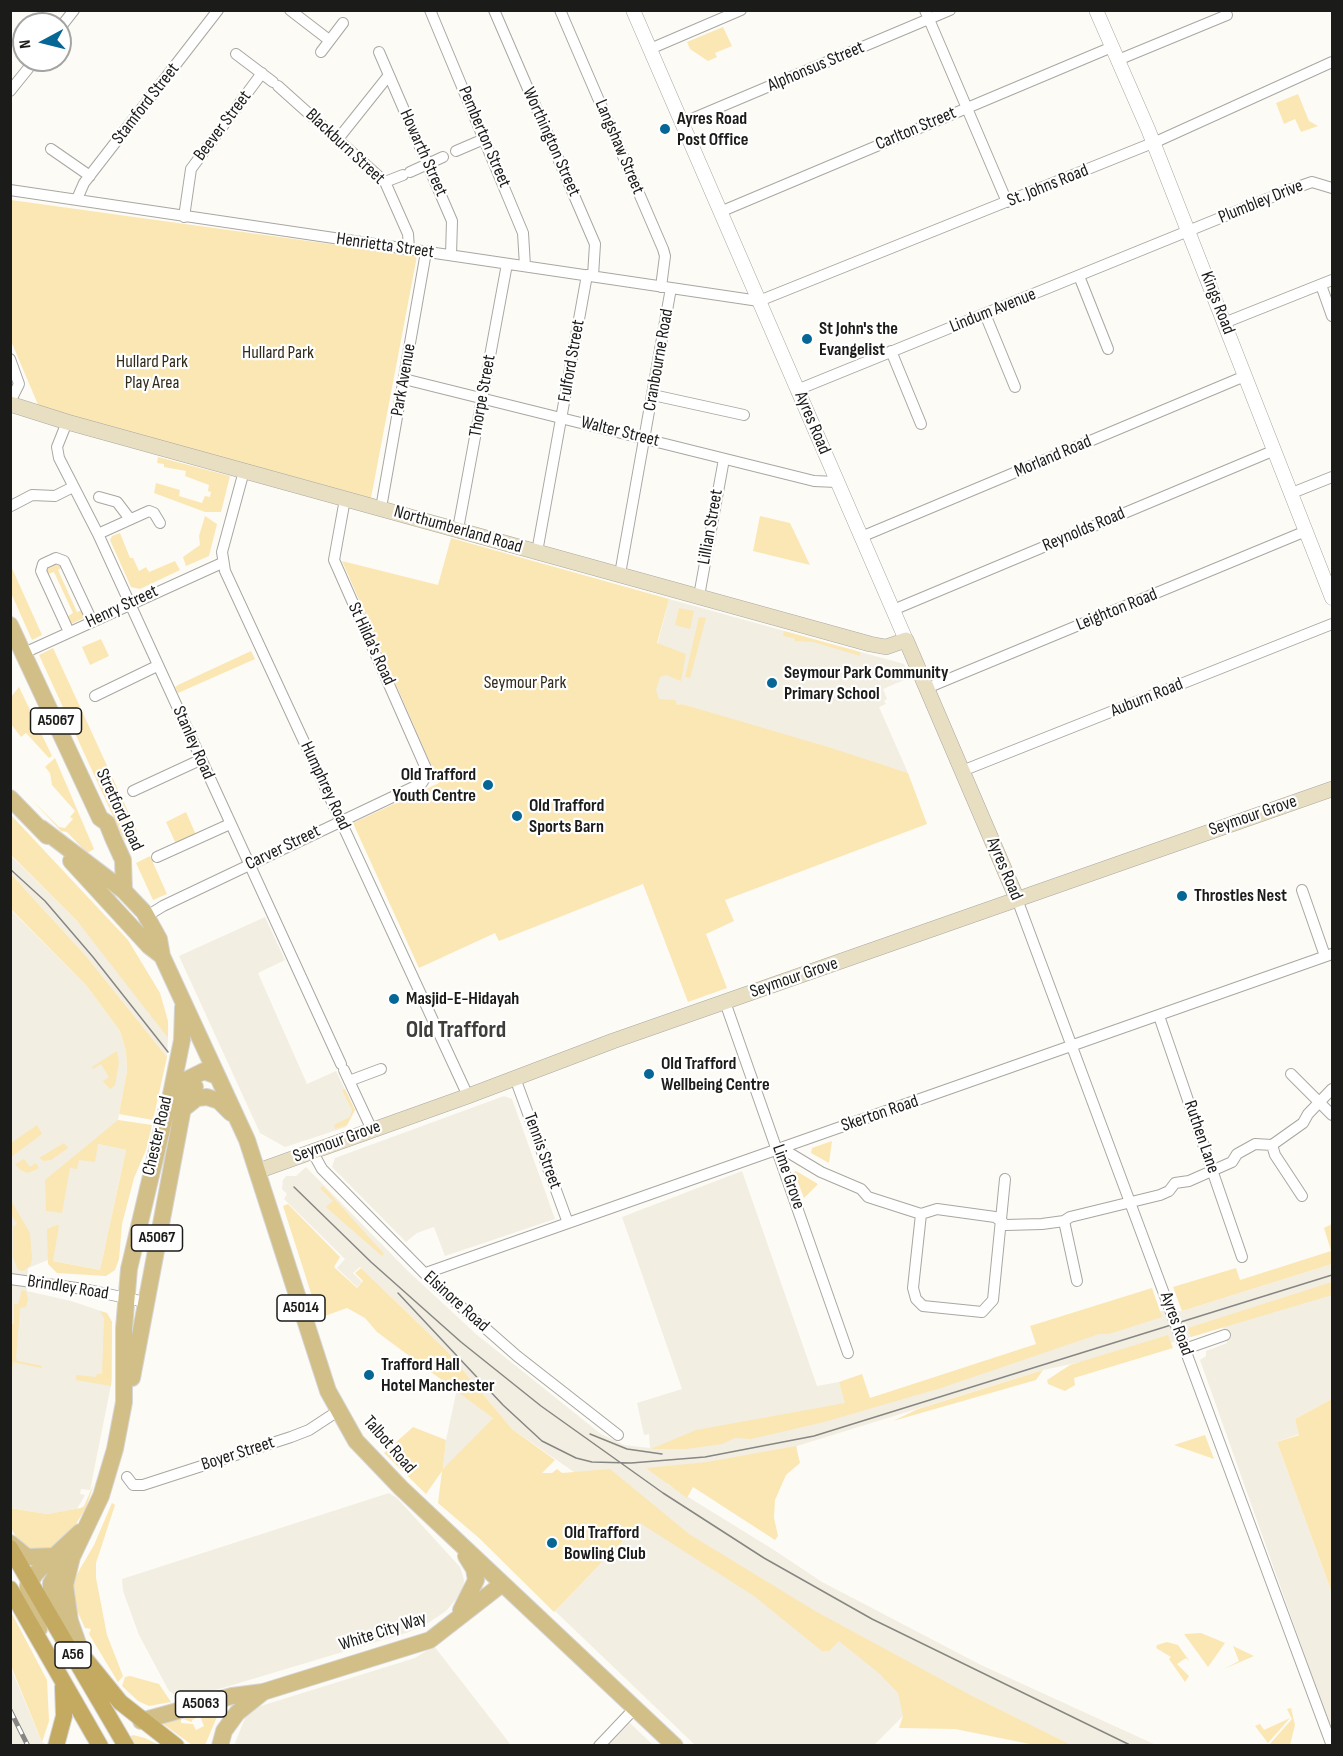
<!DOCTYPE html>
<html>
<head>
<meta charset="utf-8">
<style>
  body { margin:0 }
  #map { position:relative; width:1343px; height:1756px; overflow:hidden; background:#fdfbf6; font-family:"Sofia Sans Condensed",sans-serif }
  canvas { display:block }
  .frame { position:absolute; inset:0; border:12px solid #1b1b19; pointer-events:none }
  .north { position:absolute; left:12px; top:12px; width:60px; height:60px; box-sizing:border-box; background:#fff; border:2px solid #a4a4a3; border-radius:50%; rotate:263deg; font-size:16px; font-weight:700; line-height:24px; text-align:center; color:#1b1b19 }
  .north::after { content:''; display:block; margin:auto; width:21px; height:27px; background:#066695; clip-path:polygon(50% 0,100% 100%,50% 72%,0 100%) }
</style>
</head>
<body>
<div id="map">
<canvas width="1343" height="1756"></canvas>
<div class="frame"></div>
<div class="north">N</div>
</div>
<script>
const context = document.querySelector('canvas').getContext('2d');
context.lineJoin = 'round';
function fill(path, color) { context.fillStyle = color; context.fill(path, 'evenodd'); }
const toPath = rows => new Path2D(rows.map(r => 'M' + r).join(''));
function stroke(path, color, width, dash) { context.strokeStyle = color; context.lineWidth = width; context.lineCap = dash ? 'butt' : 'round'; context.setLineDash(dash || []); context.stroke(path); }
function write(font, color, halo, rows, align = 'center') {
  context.font = font + ' "Sofia Sans Condensed",sans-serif'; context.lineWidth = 4.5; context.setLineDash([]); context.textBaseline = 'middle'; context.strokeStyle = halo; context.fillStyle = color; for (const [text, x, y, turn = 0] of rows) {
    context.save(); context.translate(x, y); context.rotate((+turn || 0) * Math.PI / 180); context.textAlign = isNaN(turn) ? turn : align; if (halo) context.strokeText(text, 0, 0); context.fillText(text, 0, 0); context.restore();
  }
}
fill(toPath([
  [669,599,904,664,911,677,883,689,887,699,884,701,886,704,879,707,908,773,682,704,652,712,644,696],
  [10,855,78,922,107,957,168,1038,167,1057,86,956,11,874],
  [10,909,86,985,120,1031,126,1051,127,1071,118,1120,98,1144,126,1150,100,1270,48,1260,28,1268,27,1291,71,1301,107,1313,112,1322,112,1380,90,1490,81,1489,80,1494,85,1495,77,1509,47,1514,11,1508],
  [265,917,285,960,258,973,307,1084,336,1071,355,1110,346,1127,285,1147,260,1133,179,956],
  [504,1096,512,1099,555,1219,445,1256,434,1227,417,1233,406,1242,332,1167,335,1158],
  [306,1167,408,1271,476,1334,601,1434,624,1445,650,1448,649,1434,644,1435,637,1403,682,1389,622,1217,742,1171,817,1386,839,1382,846,1403,860,1401,1160,1311,1182,1311,1332,1264,1332,1399,1295,1419,1299,1434,1277,1442,1332,1593,1332,1732,1200,1360,1206,1356,1206,1351,1227,1343,1223,1327,1171,1343,1043,1370,797,1446,796,1451,667,1484,774,1550,822,1582,981,1665,1156,1745,1043,1745,930,1689,874,1745,695,1745,555,1611,643,1520,512,1429,447,1351,360,1267,353,1273,362,1282,357,1287,337,1268,345,1259,284,1199,287,1194,282,1189,283,1180,286,1176,296,1176],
  [457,1389,493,1418,443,1470,446,1440],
  [389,1493,397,1498,460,1567,464,1580,463,1591,446,1611,425,1625,406,1633,219,1689,181,1699,169,1691,139,1635,123,1591,122,1579],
  [434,1646,511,1745,234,1746,248,1710,415,1658],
  [10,1666,42,1742,47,1745,11,1745],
  [630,1723,653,1745,608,1745]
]), '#f3eee2');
fill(toPath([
  [723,27,732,46,715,53,717,57,708,61,690,49,687,42],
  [1298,94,1309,121,1318,126,1301,132,1295,119,1284,124,1276,103],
  [11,200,417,256,371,498,39,407,11,341],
  [158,457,230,476,221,512,205,512,154,493,156,483,180,490,179,496,202,503,205,496,210,497,211,492,208,491,209,485,185,476,186,471,164,467,164,464,157,463],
  [205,516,217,524,209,556,186,566,183,557,200,545,199,536],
  [760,516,790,523,810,565,753,551],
  [120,533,130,558,133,558,139,571,146,567,149,572,175,561,180,570,140,589,131,587,110,540,112,536],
  [451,538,669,599,657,643,686,654,681,681,666,675,660,677,656,690,659,699,675,700,677,705,682,704,828,747,908,773,927,824,725,900,734,921,706,934,727,988,688,1002,643,884,499,941,495,933,419,968,353,823,439,783,342,561,438,585],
  [57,562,64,566,58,570,77,612,84,609,88,616,69,625,65,618,73,613,54,572,45,575,45,567],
  [11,566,42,635,32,640,11,593],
  [679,608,694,611,690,629,675,625],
  [699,617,706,618,690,678,685,677],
  [784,631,860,652,860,656,813,642,795,641,794,638,783,636],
  [101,639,109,656,90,665,82,647],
  [53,648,137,831,124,840,39,655],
  [251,651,255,659,178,693,175,687,180,684],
  [19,687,52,756,49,758,26,733,21,737,11,724,11,697],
  [55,758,94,849,87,853,67,832,61,831,31,799,59,827,65,828,73,819,70,817,75,811,52,785,50,773,45,767],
  [186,812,196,835,176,844,166,822],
  [10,814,128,940,160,993,168,1021,168,1038,78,922,11,855],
  [150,856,167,894,153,900,136,863],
  [11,874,86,956,167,1057,153,1120,119,1114,127,1071,126,1051,120,1031,86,985,11,909],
  [117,1051,119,1062,115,1085,110,1089,103,1081,109,1077,101,1064,93,1069,92,1067],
  [345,1089,355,1110,347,1125,335,1129,334,1125,350,1117,352,1110,342,1090],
  [118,1120,152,1125,146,1150,134,1178,122,1224,119,1259,115,1270,106,1276,57,1273,48,1264,47,1229,57,1225,59,1226,53,1261,100,1270,126,1150,98,1144,95,1162,79,1160,77,1169,70,1168,62,1213,46,1211,45,1180],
  [37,1125,42,1134,11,1157,11,1143],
  [832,1141,829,1163,811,1153,812,1148],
  [64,1143,68,1148,51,1160,44,1161,39,1158],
  [24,1159,30,1167,36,1163,39,1168,28,1173,20,1170,15,1164],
  [796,1171,818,1184,804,1198,794,1172],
  [323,1186,384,1254,382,1256,326,1207,333,1201,320,1188],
  [10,1199,30,1233,32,1259,30,1266,23,1271,18,1270,13,1257,13,1227,17,1224,11,1214],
  [288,1204,340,1257,334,1267,357,1288,363,1281,355,1273,361,1268,447,1351,512,1429,555,1460,542,1473,552,1473,557,1469,562,1473,610,1469,689,1534,815,1611,970,1695,1071,1745,1035,1745,955,1729,899,1728,903,1716,898,1693,880,1674,839,1641,829,1651,822,1651,754,1596,640,1523,554,1612,479,1538,438,1503,442,1471,426,1494,384,1453,413,1427,446,1440,443,1469,493,1418,377,1332,365,1318,347,1308,319,1318,283,1206],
  [1332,1224,1332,1264,1182,1311,1173,1287,1236,1268,1240,1280,1331,1251,1324,1228],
  [1332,1282,1332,1295,1191,1337,1188,1328],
  [1152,1288,1162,1317,1109,1334,1099,1334,941,1388,824,1422,751,1439,735,1438,722,1444,686,1449,651,1449,696,1430,845,1403,839,1382,862,1374,870,1398,1036,1344,1030,1326],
  [22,1290,26,1291,28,1299,26,1307,20,1308,16,1358,18,1361,42,1366,41,1368,13,1362,11,1380,11,1324,14,1324,14,1304,18,1304],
  [100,1311,107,1313,112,1322,111,1386,76,1380,76,1375,96,1377,97,1374,102,1374,104,1318],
  [1168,1335,1173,1348,1074,1378,1075,1385,1065,1391,1048,1384,1047,1380,1070,1365],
  [1043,1370,1036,1380,893,1421,918,1409],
  [1332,1399,1332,1593,1277,1442,1299,1435,1295,1419],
  [1205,1435,1214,1459,1174,1445],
  [796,1446,800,1463,786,1475,775,1500,774,1518,778,1536,775,1540,693,1487,687,1498,646,1468,707,1462],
  [94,1483,86,1508,74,1527,56,1545,42,1553,21,1546,11,1528,10,1508,47,1514,81,1508,84,1506],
  [112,1503,115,1505,96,1563,96,1578,107,1635,123,1676,118,1682,89,1634,91,1629,85,1628,74,1604,73,1581,94,1545],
  [11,1612,47,1680,49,1721,42,1742,11,1666],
  [1201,1633,1225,1643,1208,1667,1184,1634],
  [1167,1642,1178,1645,1188,1659,1189,1661,1186,1658,1177,1664,1189,1676,1185,1682,1169,1659,1171,1657,1156,1648,1157,1645],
  [1233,1646,1254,1656,1224,1669,1239,1661],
  [130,1676,159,1684,171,1702,149,1706,138,1701,122,1686,125,1677],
  [216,1706,219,1712,205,1745,192,1745,159,1721,181,1718,181,1723,193,1724,196,1730,204,1726,200,1716,192,1720,192,1722,183,1719,209,1712],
  [1291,1708,1295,1725,1290,1745,1269,1745,1292,1719,1287,1709],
  [1290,1718,1268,1743,1255,1726,1260,1724,1264,1730],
  [133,1735,145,1738,159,1745,135,1745,129,1737]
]), '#fbe7b4');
const minor = toPath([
  [290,10,329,40],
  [430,10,523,233,525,266],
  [494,10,595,244,593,276],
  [560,10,663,249,665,256,661,287],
  [925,10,1007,202],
  [60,28,74,10],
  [650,49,741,10],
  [321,52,343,23],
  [379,52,452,221,451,255],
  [236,54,273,82],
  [1118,60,1227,15],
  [278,86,385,182,408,234,409,249],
  [10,91,35,60],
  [682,123,950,10],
  [338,139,389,75],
  [51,149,90,176],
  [456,151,484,139],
  [410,172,443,157],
  [385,182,403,175],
  [10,190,759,301,1160,140,1332,62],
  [77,199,84,183,218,10],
  [720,212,1112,47],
  [184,217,191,169,262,73],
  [1079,276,1108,349],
  [1321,285,1332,316],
  [985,314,1015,387],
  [1224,323,1332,280],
  [891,351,921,424],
  [10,359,19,384,10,402],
  [404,379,814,481,837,482],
  [797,390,1289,190,1312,182,1332,188],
  [653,395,744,415],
  [67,422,57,447,59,458,98,534,341,1064],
  [244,471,222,552,225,571,468,1096],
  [1292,493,1332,477],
  [99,497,117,502,130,519],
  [11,506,32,495,55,496,73,487],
  [381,508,426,252],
  [458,529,507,264],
  [98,534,149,511,154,513,160,523],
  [861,537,1245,376],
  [537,552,587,275],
  [620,574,671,288],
  [699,596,724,459],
  [893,610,1275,450],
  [69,632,41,571,43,564,56,558,64,561,92,621],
  [24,653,222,563],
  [927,688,1306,531],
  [95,696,157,666],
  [962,771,1332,624],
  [133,791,200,760],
  [157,857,230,824],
  [1302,890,1325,956],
  [1017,899,1166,1299],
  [147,916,163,906,422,783,428,773,334,560,345,499],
  [725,1002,848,1353],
  [1159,1016,1242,1257],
  [344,1070,372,1130],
  [1291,1074,1332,1115],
  [515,1078,568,1223],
  [349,1081,381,1069],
  [1272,1145,1275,1155,1302,1196],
  [781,1148,821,1172,861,1189,868,1197,921,1214,937,1209,995,1217,1006,1225,1042,1224,1064,1221,1070,1217,1160,1195,1169,1191,1175,1183,1189,1181,1232,1162,1237,1154,1255,1144,1272,1145,1303,1123,1308,1114,1332,1089],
  [312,1151,322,1169,435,1284,517,1356,618,1435],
  [921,1214,913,1288,916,1299,923,1306,982,1312,993,1300,1005,1179],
  [1064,1221,1077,1281],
  [426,1273,1332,954],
  [10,1279,84,1289,145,1302],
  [1183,1344,1332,1746],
  [1185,1349,1225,1335],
  [127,1477,133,1485,143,1485,291,1437,309,1430,338,1411],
  [599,1746,635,1708]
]);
const tertiary = toPath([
  [633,10,906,640],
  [1096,10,1148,129,1332,598]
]);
const secondary = toPath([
  [10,404,67,422,870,644,886,647,906,640,1017,899],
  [258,1171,468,1096,613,1041,1332,789]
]);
const primary = toPath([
  [10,625,100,818,107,823,113,838,123,860,124,891],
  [10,798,47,836],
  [41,828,124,891,144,912,159,939,162,956,247,1140,328,1391,356,1441,401,1488,675,1746],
  [71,861,149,946,162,956],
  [171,1094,182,1040,183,1007],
  [183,1109,197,1098,207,1097,219,1101,231,1113],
  [132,1378,185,1097,195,1087],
  [10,1543,27,1557,53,1556],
  [461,1610,476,1580,474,1569,466,1556],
  [56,1624,51,1597,51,1583,70,1551],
  [39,1629,27,1600,28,1585,36,1573,80,1532],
  [82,1655,70,1621,65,1585,72,1557,101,1496,115,1449,124,1402,124,1328,129,1269,145,1201,166,1112,181,1086,186,1080,204,1071,217,1076],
  [141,1721,232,1696,263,1692,430,1640,502,1584],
  [220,1746,224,1731,237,1713,262,1693]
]);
const trunk = toPath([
  [10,1548,126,1746],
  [10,1589,100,1746],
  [86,1660,120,1702,176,1746],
  [56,1746,64,1716,63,1687]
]);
stroke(minor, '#a9a7a2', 12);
stroke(tertiary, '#a9a7a2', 15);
stroke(secondary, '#a9a7a2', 16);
stroke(primary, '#d6d6d6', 18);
stroke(trunk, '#d6d6d6', 18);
stroke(minor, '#fff', 10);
stroke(tertiary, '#fff', 14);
stroke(secondary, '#e8dfc3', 15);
stroke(primary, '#d2bf88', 16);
stroke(trunk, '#c3aa60', 16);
stroke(toPath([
  [10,869,45,901,93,957,168,1052],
  [294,1187,371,1262,461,1342,541,1406,663,1493,764,1558,872,1619,1132,1746],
  [398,1293,503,1405,542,1441,576,1458,592,1462,631,1463,705,1457,814,1436,1332,1275],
  [590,1434,627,1449,662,1454]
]), '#868682', 1.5);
const rail = toPath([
  [10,1710,28,1746]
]);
stroke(rail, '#868682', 5);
stroke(rail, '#fff', 3, [9]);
const minorBridge = toPath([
  [1166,1299,1183,1344]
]);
stroke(minorBridge, '#a9a7a2', 12, []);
stroke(minorBridge, '#fff', 10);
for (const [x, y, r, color] of [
  [665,129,6,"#066695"],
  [807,339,6,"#066695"],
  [772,683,6,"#066695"],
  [488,785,6,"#066695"],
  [517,816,6,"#066695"],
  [1182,896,6,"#066695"],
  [394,999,6,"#066695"],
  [649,1074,6,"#066695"],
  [369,1375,6,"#066695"],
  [552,1543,6,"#066695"]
]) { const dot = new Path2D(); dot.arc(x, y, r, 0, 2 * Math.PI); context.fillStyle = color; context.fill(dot); stroke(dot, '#fff', 2); }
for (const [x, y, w] of [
  [56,721,51],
  [157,1238,51],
  [301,1308,48],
  [73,1655,36],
  [201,1704,51]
]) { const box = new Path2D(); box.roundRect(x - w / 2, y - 13, w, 26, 4.5); context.fillStyle = '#fff'; context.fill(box); stroke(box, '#1b1b19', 1.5); }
write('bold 16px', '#1b1b19', null, [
  ["A5067",56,721],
  ["A5067",157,1238],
  ["A5014",301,1308],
  ["A56",73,1655],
  ["A5063",201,1704]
]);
write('18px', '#1b1b19', '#fff', [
  ["Alphonsus Street",816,67,-23],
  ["Stamford Street",146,104,-52],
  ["Beever Street",223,126,-53],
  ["Carlton Street",916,129,-23],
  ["Pemberton Street",484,137,67],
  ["Worthington Street",551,142,66],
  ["Blackburn Street",345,147,43],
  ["Langshaw Street",619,147,67],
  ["Howarth Street",423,153,66],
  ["St. Johns Road",1048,186,-22],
  ["Plumbley Drive",1261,202,-22],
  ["Henrietta Street",385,246,8],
  ["Kings Road",1217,303,69],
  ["Lindum Avenue",993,311,-22],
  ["Cranbourne Road",659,360,-80],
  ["Fulford Street",572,361,-80],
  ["Park Avenue",404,380,-80],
  ["Thorpe Street",483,396,-80],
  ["Ayres Road",812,423,67],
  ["Walter Street",620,432,14],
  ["Morland Road",1053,457,-23],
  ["Lillian Street",711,527,-80],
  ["Northumberland Road",458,530,16],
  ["Reynolds Road",1084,530,-23],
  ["Henry Street",122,607,-25],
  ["Leighton Road",1117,610,-22],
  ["St Hilda's Road",371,644,65],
  ["Auburn Road",1147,698,-22],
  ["Stanley Road",193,743,66],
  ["Humphrey Road",325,786,65],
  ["Stretford Road",119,810,65],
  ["Seymour Grove",1253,816,-19],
  ["Carver Street",283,848,-26],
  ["Ayres Road",1004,869,67],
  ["Seymour Grove",794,978,-19],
  ["Skerton Road",880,1114,-19],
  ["Chester Road",158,1136,-77],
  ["Ruthen Lane",1201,1137,71],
  ["Seymour Grove",337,1142,-20],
  ["Tennis Street",542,1151,70],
  ["Lime Grove",788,1177,71],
  ["Brindley Road",68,1288,9],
  ["Elsinore Road",456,1302,42],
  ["Ayres Road",1176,1324,70],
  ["Talbot Road",389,1445,49],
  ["Boyer Street",238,1454,-18],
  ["White City Way",383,1632,-18]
]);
write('bold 18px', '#1b1b19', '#fff', [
  ["Ayres Road",677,119],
  ["Post Office",677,140],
  ["St John's the",819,329],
  ["Evangelist",819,350],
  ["Seymour Park Community",784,673],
  ["Primary School",784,694],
  ["Old Trafford",476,775,"right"],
  ["Youth Centre",476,796,"right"],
  ["Old Trafford",529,806],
  ["Sports Barn",529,827],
  ["Throstles Nest",1194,896],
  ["Masjid-E-Hidayah",406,999],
  ["Old Trafford",661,1064],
  ["Wellbeing Centre",661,1085],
  ["Trafford Hall",381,1365],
  ["Hotel Manchester",381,1386],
  ["Old Trafford",564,1533],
  ["Bowling Club",564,1554]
], 'left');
write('18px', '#312a18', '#fff', [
  ["Hullard Park",278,353],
  ["Hullard Park",152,362],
  ["Play Area",152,383],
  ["Seymour Park",525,683]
]);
write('bold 24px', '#3f3e3a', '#fff', [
  ["Old Trafford",456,1031]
]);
</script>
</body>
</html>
